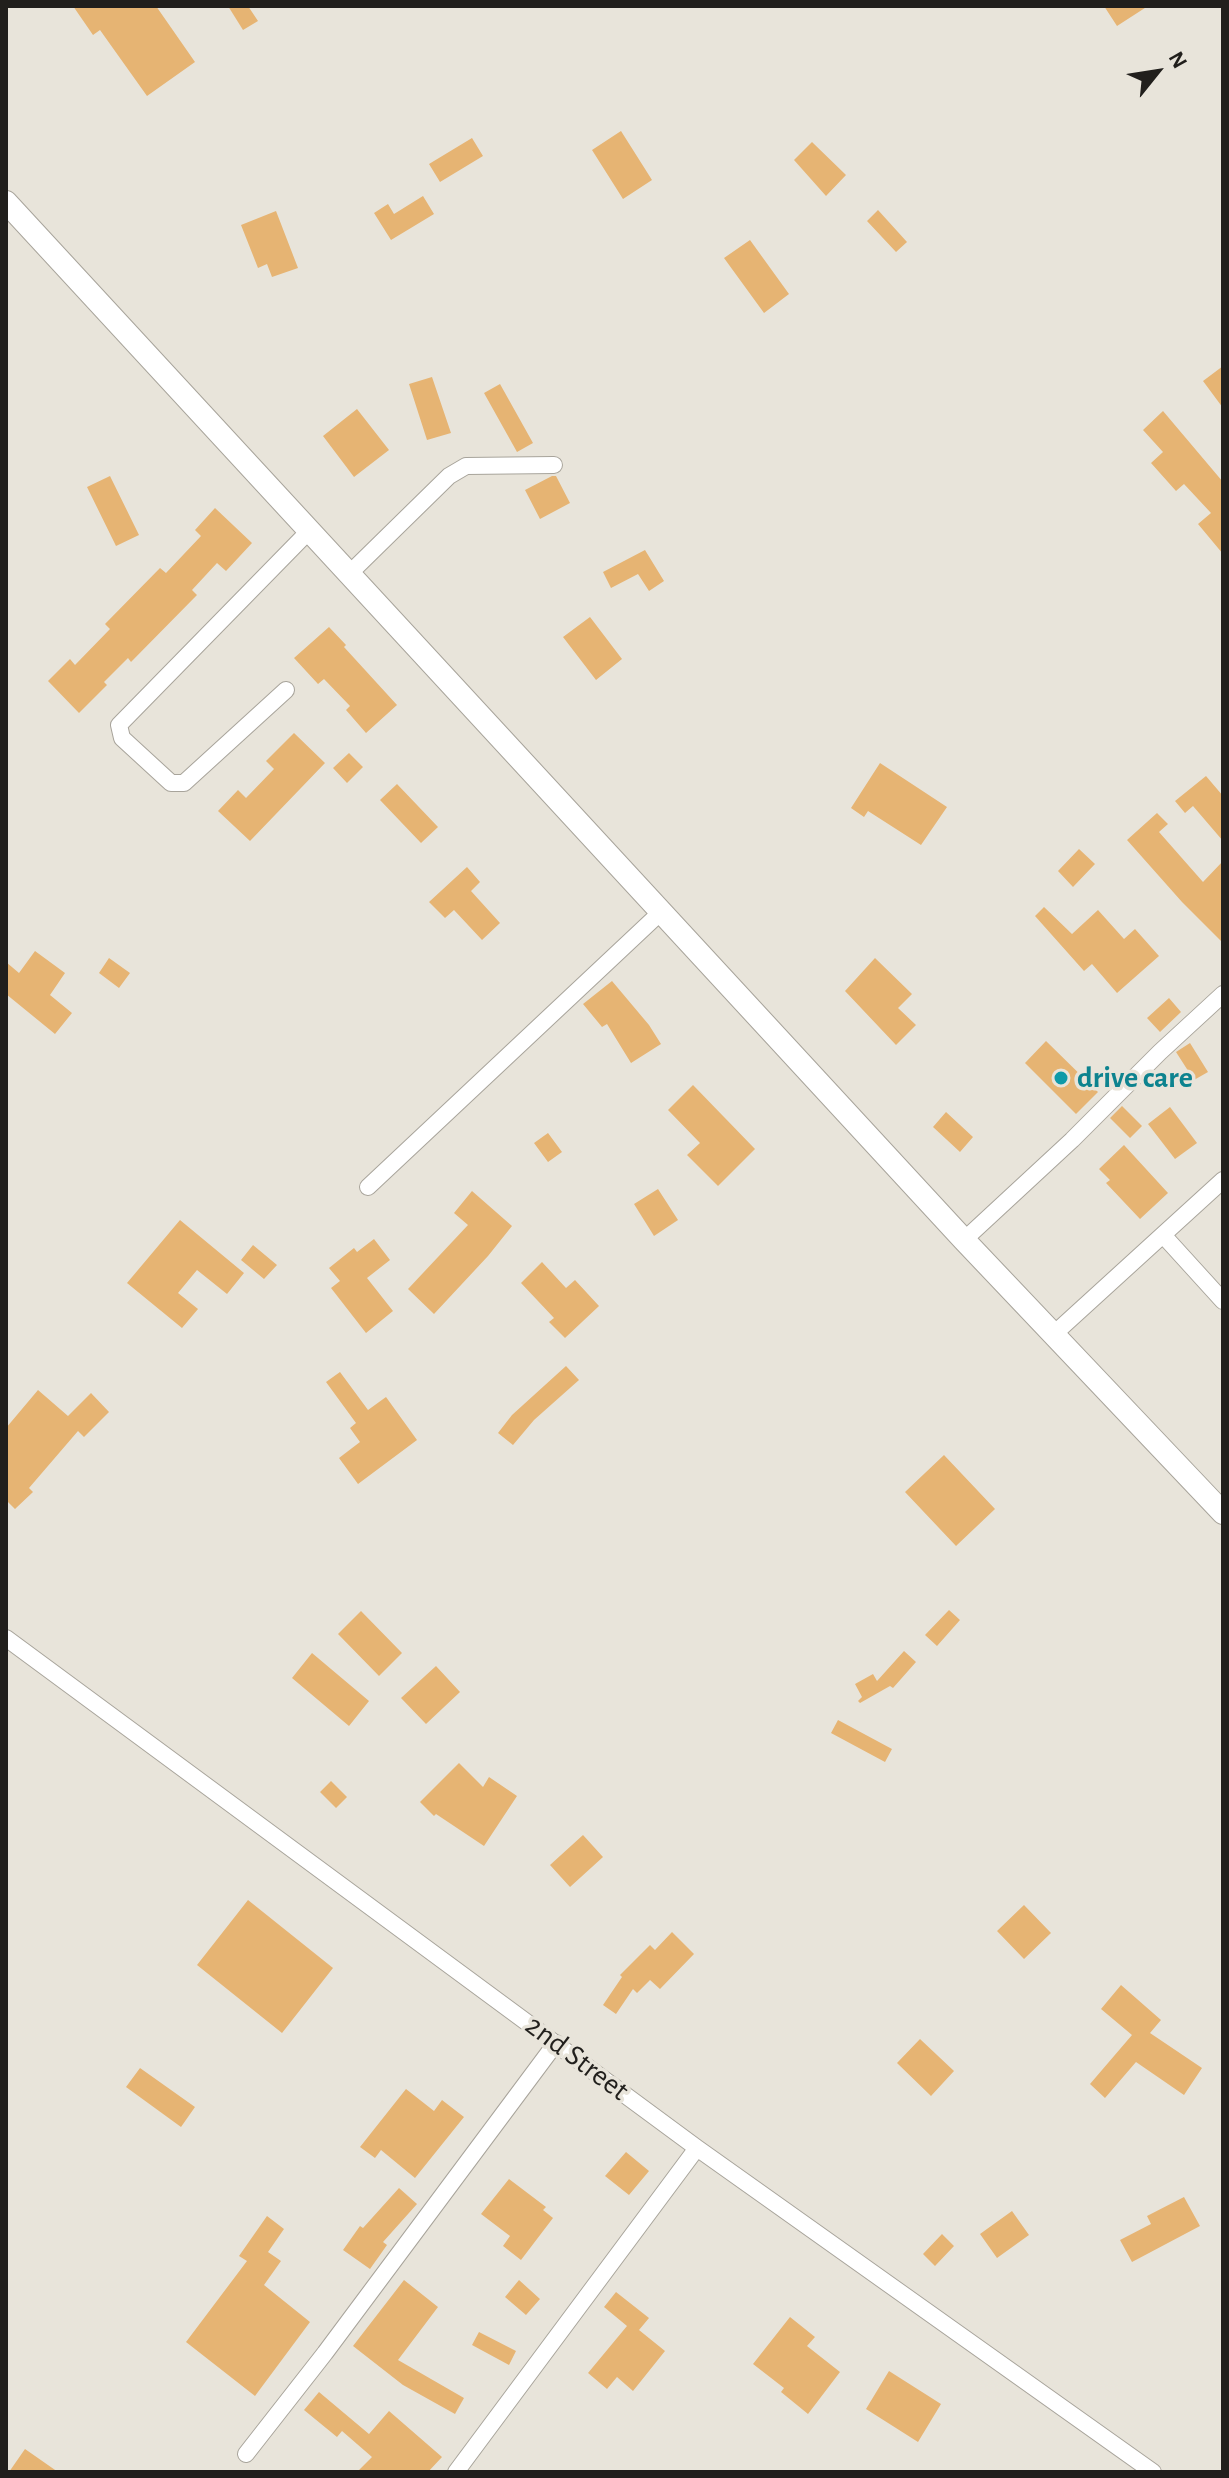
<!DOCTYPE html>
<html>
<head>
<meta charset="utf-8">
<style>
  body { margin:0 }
  #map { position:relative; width:1229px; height:2478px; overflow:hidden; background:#e8e4da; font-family:"Alegreya Sans",sans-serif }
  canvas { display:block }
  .frame { position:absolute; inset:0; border:8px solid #211f1c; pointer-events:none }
  .north { position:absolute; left:1117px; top:32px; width:80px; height:80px; -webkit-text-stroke:6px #e8e4da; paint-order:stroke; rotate:60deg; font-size:22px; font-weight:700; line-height:32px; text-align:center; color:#211f1c }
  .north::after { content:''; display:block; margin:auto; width:28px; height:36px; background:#211f1c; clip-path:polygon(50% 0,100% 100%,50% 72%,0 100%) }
</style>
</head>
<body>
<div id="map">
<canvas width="1229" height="2478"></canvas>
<div class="frame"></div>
<div class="north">N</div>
</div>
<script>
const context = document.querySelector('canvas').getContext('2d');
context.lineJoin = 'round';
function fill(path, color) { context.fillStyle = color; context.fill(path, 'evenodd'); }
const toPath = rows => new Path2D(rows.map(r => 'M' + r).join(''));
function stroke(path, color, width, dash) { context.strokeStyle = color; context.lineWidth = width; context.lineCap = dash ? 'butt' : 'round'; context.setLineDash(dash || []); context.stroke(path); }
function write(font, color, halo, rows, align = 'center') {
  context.font = font + ' "Alegreya Sans",sans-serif'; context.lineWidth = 7; context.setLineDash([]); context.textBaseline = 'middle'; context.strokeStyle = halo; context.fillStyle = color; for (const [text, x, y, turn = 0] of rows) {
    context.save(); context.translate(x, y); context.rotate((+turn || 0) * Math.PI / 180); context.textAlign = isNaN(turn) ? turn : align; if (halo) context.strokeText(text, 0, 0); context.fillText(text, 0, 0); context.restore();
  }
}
fill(toPath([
  [73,6,156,6,195,62,147,96,100,30,93,35],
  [228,6,248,6,258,21,243,30],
  [1104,6,1148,6,1117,26],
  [621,131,652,180,623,199,592,150],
  [472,138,483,156,440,182,429,164],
  [812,142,846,175,826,196,794,160],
  [423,196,434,214,391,240,374,213,388,204,394,214],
  [878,210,907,242,896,252,867,221],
  [276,211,298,268,272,277,267,264,258,268,241,225],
  [750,240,789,294,764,313,724,258],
  [1223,366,1223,408,1203,381],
  [432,377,451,433,427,440,409,384],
  [500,384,533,443,517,452,484,393],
  [357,409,389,450,354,477,323,436],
  [1163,411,1223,482,1223,554,1198,524,1211,513,1184,484,1176,491,1151,463,1163,452,1143,430],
  [110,476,139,535,116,546,87,487],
  [552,476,556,476,570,503,540,519,525,490],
  [215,508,252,543,226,571,217,563,192,590,197,595,131,662,128,658,104,682,107,685,79,713,48,681,70,659,75,665,110,629,105,624,160,568,166,573,201,536,195,530],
  [645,550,664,581,649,591,638,574,611,588,603,572],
  [590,617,622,659,596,680,563,637],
  [329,627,346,645,344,647,397,705,366,733,346,710,350,706,324,679,318,684,294,658],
  [294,733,325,763,250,841,218,811,238,790,246,798,274,769,266,761],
  [349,753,363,767,347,783,333,768],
  [880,763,947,807,921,845,868,811,864,817,851,808],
  [1206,776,1223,796,1223,841,1193,806,1185,813,1175,801],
  [397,784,438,827,421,843,380,800],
  [1157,813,1168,824,1159,832,1203,882,1223,861,1223,943,1182,902,1127,840],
  [1079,849,1095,864,1073,887,1058,871],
  [467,867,480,882,471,891,500,923,482,940,454,910,445,918,429,902],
  [1044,907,1072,934,1098,910,1124,939,1135,929,1159,956,1117,993,1092,964,1084,971,1035,916],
  [35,951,65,973,50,995,72,1013,55,1034,6,994,6,962,19,973],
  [109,958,130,973,119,988,99,973],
  [875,958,912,994,898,1008,916,1025,896,1045,845,991],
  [612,981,649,1025,661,1044,631,1063,607,1024,602,1027,583,1004],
  [1169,998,1181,1012,1160,1032,1147,1018],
  [1046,1041,1098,1092,1076,1114,1025,1063],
  [1190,1043,1208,1072,1194,1080,1176,1052],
  [693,1085,755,1149,718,1186,687,1155,700,1143,668,1110],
  [1122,1106,1142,1126,1130,1138,1110,1118],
  [1170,1107,1197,1143,1175,1159,1148,1124],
  [946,1112,973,1137,960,1152,933,1127],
  [548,1133,562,1152,548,1162,534,1143],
  [1124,1145,1168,1193,1140,1219,1106,1183,1110,1180,1099,1169],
  [658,1189,678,1220,654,1236,634,1204],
  [472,1191,512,1226,488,1256,434,1314,408,1289,468,1225,454,1213],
  [180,1220,244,1273,227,1294,197,1270,178,1293,198,1309,182,1328,127,1283],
  [374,1239,390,1260,367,1278,393,1311,366,1333,331,1288,340,1281,329,1268,354,1248,357,1252],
  [253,1245,277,1265,264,1279,241,1260],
  [542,1262,566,1288,575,1280,599,1306,565,1338,549,1322,554,1318,521,1283],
  [566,1366,579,1380,534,1420,513,1445,498,1433,512,1415],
  [340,1372,368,1410,386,1397,417,1440,358,1484,339,1458,360,1442,350,1428,356,1423,326,1382],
  [38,1390,68,1416,91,1393,109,1412,84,1437,78,1431,29,1488,33,1492,15,1509,6,1500,6,1428],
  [944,1455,995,1509,956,1546,905,1492],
  [949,1610,960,1620,937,1646,925,1635],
  [361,1611,402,1653,379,1676,338,1634],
  [904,1651,916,1662,893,1688,890,1686,860,1703,858,1701,862,1697,855,1684,873,1674,877,1681],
  [312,1653,369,1701,349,1726,292,1678],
  [436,1666,460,1692,426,1724,401,1698],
  [838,1720,892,1749,885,1762,831,1733],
  [459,1763,483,1787,489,1777,517,1796,484,1846,436,1814,434,1816,420,1802],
  [331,1781,347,1797,336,1808,320,1792],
  [583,1835,603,1857,570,1887,550,1865],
  [248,1900,333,1968,282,2033,197,1965],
  [1024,1905,1051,1933,1024,1959,997,1931],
  [672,1932,694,1954,660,1989,650,1980,637,1993,633,1989,616,2014,603,2005,622,1977,620,1975,650,1945,655,1950],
  [1121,1985,1161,2020,1150,2033,1202,2068,1184,2095,1136,2062,1105,2098,1090,2084,1132,2035,1101,2009],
  [920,2039,954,2071,931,2096,897,2063],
  [140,2068,195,2107,181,2127,126,2087],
  [406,2089,434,2111,442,2100,464,2117,415,2178,381,2150,375,2158,360,2147],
  [626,2152,649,2171,629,2195,605,2176],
  [509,2179,546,2207,543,2210,553,2218,521,2260,503,2246,510,2236,481,2214],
  [399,2188,417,2204,383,2242,387,2245,370,2269,343,2250,360,2226,363,2228],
  [1184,2197,1200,2226,1132,2262,1120,2240,1151,2224,1147,2216],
  [1012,2211,1029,2235,997,2258,980,2234],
  [267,2216,284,2229,268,2252,281,2261,264,2285,310,2322,255,2396,186,2342,247,2261,239,2256],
  [942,2234,954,2246,935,2266,923,2254],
  [404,2280,438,2307,398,2360,464,2398,455,2414,403,2385,353,2346],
  [519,2280,540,2299,526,2315,505,2297],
  [616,2292,649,2318,639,2330,665,2351,633,2391,617,2377,607,2389,588,2373,627,2326,604,2307],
  [790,2317,815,2337,807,2346,840,2372,808,2414,781,2392,784,2388,753,2364],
  [479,2332,516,2351,509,2365,472,2345],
  [889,2371,941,2404,918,2442,866,2409],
  [319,2392,369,2434,389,2411,442,2457,428,2472,357,2472,372,2457,342,2431,337,2437,304,2410],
  [25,2449,58,2472,9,2472]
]), '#e6b473');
const minor = toPath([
  [350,573,449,476,466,466,554,465],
  [286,690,184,783,171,783,122,738,119,725,310,530],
  [368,1187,662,911],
  [1163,1235,1223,1301],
  [964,1240,1072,1140,1160,1052,1223,994],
  [1054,1334,1223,1180],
  [6,1638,697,2148,1153,2472],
  [246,2454,325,2353,556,2043],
  [456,2472,697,2148]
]);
const secondary = toPath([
  [6,202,964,1240,1223,1513]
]);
stroke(minor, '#a8a49b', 18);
stroke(secondary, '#a8a49b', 24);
stroke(minor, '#fff', 16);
stroke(secondary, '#fff', 22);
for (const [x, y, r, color] of [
  [1061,1078,8,"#0f9aa8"]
]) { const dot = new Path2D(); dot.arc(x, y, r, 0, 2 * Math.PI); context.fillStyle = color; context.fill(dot); stroke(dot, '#e8e4da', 3); }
write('bold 30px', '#0d838f', '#e8e4da', [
  ["drive care",1077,1078]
], 'left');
write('30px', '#211f1c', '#e8e4da', [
  ["2nd Street",577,2058,37]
]);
</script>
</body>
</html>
